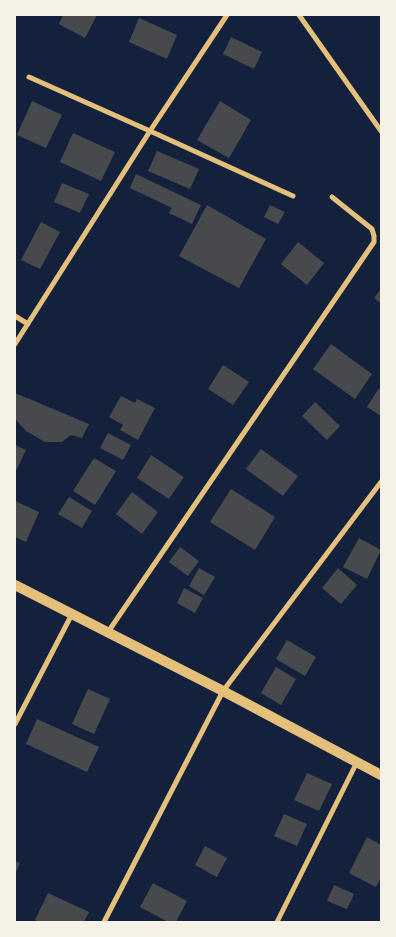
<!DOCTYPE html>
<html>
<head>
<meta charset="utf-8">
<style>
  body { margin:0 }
  #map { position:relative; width:396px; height:937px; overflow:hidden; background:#14213d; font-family:"Exo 2",sans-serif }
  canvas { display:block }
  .frame { position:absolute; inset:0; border:16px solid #f6f1e7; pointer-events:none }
</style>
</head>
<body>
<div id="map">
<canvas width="396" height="937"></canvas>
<div class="frame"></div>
</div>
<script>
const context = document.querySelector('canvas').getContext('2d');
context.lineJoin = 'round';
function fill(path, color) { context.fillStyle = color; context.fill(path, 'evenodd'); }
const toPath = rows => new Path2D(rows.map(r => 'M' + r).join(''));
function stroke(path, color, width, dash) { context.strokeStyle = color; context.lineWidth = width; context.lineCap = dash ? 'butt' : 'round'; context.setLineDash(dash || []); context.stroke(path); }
fill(toPath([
  [63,15,97,15,85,38,59,24],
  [139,18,177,35,167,59,129,42],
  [231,37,262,52,254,69,223,54],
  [32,101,62,115,46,148,17,135],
  [220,101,251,120,229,158,197,140],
  [73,133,115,152,101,181,60,162],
  [157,151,199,169,190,189,148,171],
  [136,174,201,205,192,224,169,213,172,208,130,188],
  [62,183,89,194,80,213,54,202],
  [207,205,266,239,239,288,179,256],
  [270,205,285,212,278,224,264,217],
  [41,222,60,232,40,269,21,260],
  [298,242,324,263,307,285,281,264],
  [381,289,381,303,374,298],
  [331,344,372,374,355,399,313,369],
  [223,365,249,382,233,405,208,389],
  [379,388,381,390,381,416,367,407],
  [15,393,89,424,82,438,71,435,62,442,45,442,26,431,15,419],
  [121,396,135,403,137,399,155,408,138,440,120,430,123,425,109,417],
  [315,402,340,426,327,440,302,416],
  [108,433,131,445,123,460,100,448],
  [15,445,26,450,15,473],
  [261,449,298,476,283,496,246,469],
  [151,455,184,477,169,499,137,478],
  [94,458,116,471,95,505,73,491],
  [231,489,275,517,255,550,210,522],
  [132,492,158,512,142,534,116,514],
  [69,497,92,511,82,528,58,514],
  [15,501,39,512,26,542,15,537],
  [359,538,381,550,367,579,343,567],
  [180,547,199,561,188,576,169,562],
  [199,568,215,577,204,595,189,586],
  [338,568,357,585,341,604,322,588],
  [184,588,203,598,195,613,177,603],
  [287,640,316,657,305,676,276,659],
  [276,667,296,679,281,705,261,693],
  [88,689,110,699,94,734,72,724],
  [37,719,99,747,87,772,26,744],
  [307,773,332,784,319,811,294,800],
  [284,814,307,824,297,846,274,836],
  [367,837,381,845,381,877,376,887,349,873],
  [205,846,227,858,217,877,195,865],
  [15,861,20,863,15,874],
  [153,883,187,901,176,922,168,922,140,907],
  [334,885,354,894,347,909,327,901],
  [48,893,89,912,84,922,40,922,35,920]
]), '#48494c');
stroke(toPath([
  [299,15,381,131],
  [29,77,150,131,293,196],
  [15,316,28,324],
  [15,344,150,131,227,15],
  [108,632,374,242,374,236,372,229,332,197],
  [15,724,72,614],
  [104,922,223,691,381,482],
  [277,922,357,762]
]), '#e5c07b', 5);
stroke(toPath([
  [15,585,223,691,381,775]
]), '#e5c07b', 10);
</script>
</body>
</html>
